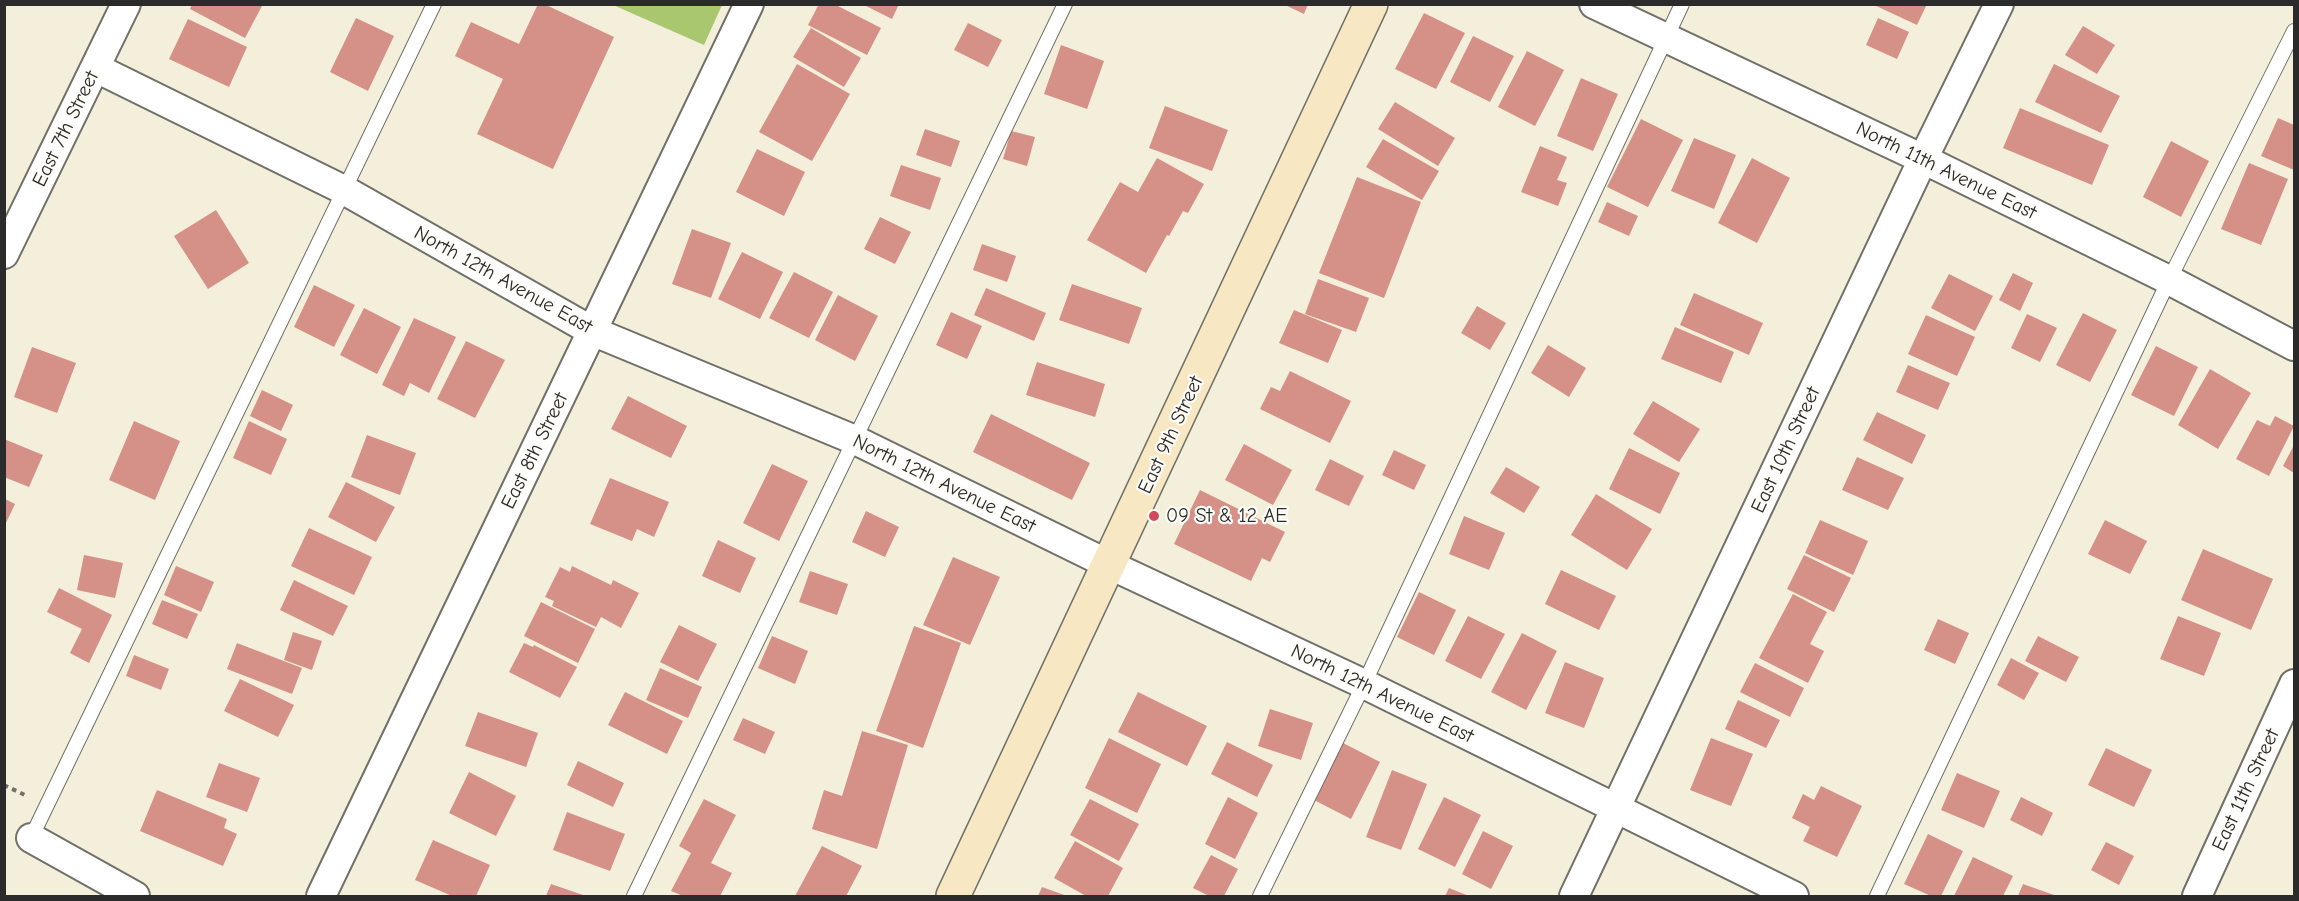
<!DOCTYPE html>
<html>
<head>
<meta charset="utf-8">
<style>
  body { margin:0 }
  #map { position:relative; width:2299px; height:901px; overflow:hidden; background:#f3efda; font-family:"Comic Neue",sans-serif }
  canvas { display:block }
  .frame { position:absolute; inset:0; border:6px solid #2b2b2b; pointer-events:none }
</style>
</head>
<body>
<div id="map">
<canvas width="2299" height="901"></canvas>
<div class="frame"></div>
</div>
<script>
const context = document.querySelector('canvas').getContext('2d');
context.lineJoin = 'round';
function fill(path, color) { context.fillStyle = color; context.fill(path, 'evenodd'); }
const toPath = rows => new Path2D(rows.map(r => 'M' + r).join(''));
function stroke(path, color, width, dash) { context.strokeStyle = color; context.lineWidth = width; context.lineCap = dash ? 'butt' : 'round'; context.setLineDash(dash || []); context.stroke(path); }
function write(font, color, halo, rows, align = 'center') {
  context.font = font + ' "Comic Neue",sans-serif'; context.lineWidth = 4.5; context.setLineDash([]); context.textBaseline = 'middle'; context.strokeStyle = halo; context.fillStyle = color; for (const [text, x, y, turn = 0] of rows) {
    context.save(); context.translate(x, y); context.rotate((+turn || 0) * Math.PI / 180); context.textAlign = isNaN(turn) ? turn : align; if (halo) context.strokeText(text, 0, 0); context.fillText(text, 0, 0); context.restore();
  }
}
fill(toPath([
  [613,5,722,5,704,45]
]), '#a9c76e');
fill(toPath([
  [192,4,263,4,245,38,190,9],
  [538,4,544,4,614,37,553,169,477,134,503,79,455,56,471,22,519,44],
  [819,4,834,4,881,28,867,55,808,25],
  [862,4,899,4,892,19],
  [1283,4,1308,4,1304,14],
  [1872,4,1927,4,1917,25],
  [1424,13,1465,33,1436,89,1395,69],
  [356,18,394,36,368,91,330,72],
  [1878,18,1909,32,1897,59,1866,45],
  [188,19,247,47,229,87,169,59],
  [968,23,1002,40,988,67,954,50],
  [2083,26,2115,45,2097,74,2065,55],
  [811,28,861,58,844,87,793,57],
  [1473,36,1514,56,1490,102,1450,82],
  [1061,45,1104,61,1087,109,1044,94],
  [1527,51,1564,70,1535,126,1498,107],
  [797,64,850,94,812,161,759,132],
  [2054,64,2120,96,2101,133,2035,102],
  [1581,78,1618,94,1593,151,1557,136],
  [1395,102,1455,138,1438,166,1378,129],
  [1165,106,1228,130,1212,171,1149,148],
  [2020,108,2109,145,2092,185,2003,148],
  [2278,118,2294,125,2294,170,2261,156],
  [1641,119,1683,140,1648,207,1607,187],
  [925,129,960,141,951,167,916,155],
  [1011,131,1035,137,1027,166,1003,159],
  [1694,138,1736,155,1714,209,1671,191],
  [1383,139,1439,171,1422,200,1366,167],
  [2171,141,2209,161,2181,217,2143,197],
  [1540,146,1567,157,1557,180,1567,183,1558,206,1521,192],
  [757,149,805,172,784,216,736,192],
  [1157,158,1204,184,1188,213,1183,211,1169,236,1167,235,1146,273,1087,240,1120,182,1138,192],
  [1752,158,1790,178,1757,243,1718,223],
  [2249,163,2288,179,2261,245,2221,229],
  [901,165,941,178,930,210,890,196],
  [1357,177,1421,202,1384,298,1319,273],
  [1607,202,1638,216,1629,236,1598,222],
  [216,210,249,263,208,289,174,236],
  [880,217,911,232,895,264,864,249],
  [692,229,731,243,711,298,672,284],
  [982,244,1016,256,1007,282,973,270],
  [742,252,783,272,760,319,718,299],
  [794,272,833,292,809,338,769,318],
  [2013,273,2033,283,2020,311,1999,300],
  [1949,274,1993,296,1975,331,1931,308],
  [1318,279,1369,298,1356,332,1305,314],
  [1072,284,1142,308,1129,344,1059,320],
  [314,285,355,305,334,347,294,327],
  [986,288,1046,313,1034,341,974,315],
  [1694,293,1763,323,1749,355,1680,325],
  [838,295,878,316,855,361,815,340],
  [1477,306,1506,323,1490,350,1461,333],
  [364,308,401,327,377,374,340,355],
  [1294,310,1342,330,1328,363,1279,343],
  [951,312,982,326,967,359,936,345],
  [2083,313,2117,330,2090,382,2056,365],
  [2027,314,2057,328,2040,362,2011,348],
  [1926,315,1975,337,1957,376,1908,354],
  [414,318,456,337,429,393,410,383,404,396,382,385],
  [1675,327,1734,352,1721,383,1661,359],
  [466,341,505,360,475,418,437,399],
  [1548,345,1586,368,1569,397,1531,373],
  [2156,346,2198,367,2174,416,2131,395],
  [32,347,76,363,57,413,14,397],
  [1037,362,1105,384,1095,417,1026,395],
  [1908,365,1950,383,1938,410,1896,392],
  [2210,369,2251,393,2218,449,2178,425],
  [1290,371,1351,401,1330,443,1260,409,1271,387,1280,391],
  [262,390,293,405,281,431,250,416],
  [628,396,687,426,671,458,611,429],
  [1653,401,1700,429,1679,462,1633,434],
  [1877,412,1926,435,1912,464,1863,440],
  [991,414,1090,463,1072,500,973,452],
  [2275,416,2294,426,2269,476,2236,459,2257,420,2270,426],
  [134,421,180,441,155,500,109,480],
  [249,421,287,439,271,475,233,458],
  [367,435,416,453,400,495,351,477],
  [4,439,43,455,29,487,4,477],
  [1244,444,1292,470,1273,505,1225,480],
  [2294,445,2294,473,2283,466],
  [1629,448,1680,473,1660,514,1609,489],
  [1394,450,1426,465,1414,490,1382,475],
  [1857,457,1904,478,1888,510,1842,490],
  [1330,459,1364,476,1349,506,1315,490],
  [772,464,808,481,779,541,743,523],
  [1506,467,1540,487,1524,513,1490,493],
  [610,478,669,502,654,537,637,529,632,541,590,524],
  [346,482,395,507,376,542,328,517],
  [1200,490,1285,532,1270,562,1262,558,1251,581,1174,544],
  [1596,494,1652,529,1627,570,1571,535],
  [5,499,15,504,5,525],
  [866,511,899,527,885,557,852,542],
  [1464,516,1505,533,1489,570,1449,554],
  [1820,520,1868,541,1853,575,1805,553],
  [2105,520,2147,541,2130,574,2088,554],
  [309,528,372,557,354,595,291,566],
  [718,540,756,558,740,593,702,576],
  [2203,549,2273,579,2251,630,2181,600],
  [84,555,123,563,115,598,77,590],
  [1804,555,1851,578,1834,612,1787,589],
  [953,557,1000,577,970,645,923,625],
  [176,566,214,582,201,612,164,595],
  [572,566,611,585,613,580,639,593,621,628,601,617,596,627,552,606,554,601,545,597,560,567,570,572],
  [1561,570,1616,596,1599,630,1545,604],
  [810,571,848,584,837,615,799,602],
  [294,580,348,606,333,636,280,610],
  [59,588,112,615,89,663,70,653,82,629,47,612],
  [1419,592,1456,610,1434,655,1397,637],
  [1793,594,1827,612,1810,644,1824,651,1808,683,1759,658],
  [162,600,198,614,187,639,152,624],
  [541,602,595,629,578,663,524,636],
  [1468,616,1505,634,1481,679,1445,661],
  [2178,616,2221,633,2204,676,2160,659],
  [1938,619,1969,633,1955,664,1924,650],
  [679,625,717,644,698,681,660,662],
  [914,626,961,643,923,748,876,731],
  [293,632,322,641,312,670,284,660],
  [1522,633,1557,651,1526,710,1491,692],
  [772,636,808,651,795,684,758,668],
  [2038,636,2079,657,2066,682,2025,661],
  [237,643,302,668,292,694,227,669],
  [524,643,533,647,534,645,577,667,560,698,509,672],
  [134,655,169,669,161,690,126,676],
  [2011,658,2039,673,2024,700,1997,685],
  [1565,662,1604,678,1584,728,1545,713],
  [1755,663,1804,688,1790,717,1740,692],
  [660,668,702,687,688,718,646,700],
  [240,679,294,705,278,737,224,711],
  [625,692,683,721,667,754,608,725],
  [1138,692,1207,726,1187,766,1118,732],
  [1738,700,1780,720,1766,748,1725,729],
  [1270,709,1313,723,1301,760,1258,746],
  [478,712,538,733,526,767,465,746],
  [743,718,775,732,765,754,733,740],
  [862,731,908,745,877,849,812,829,824,790,842,796],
  [1109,738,1161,764,1137,813,1085,788],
  [1711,738,1753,754,1731,806,1690,790],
  [1227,742,1273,765,1257,797,1211,774],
  [1343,743,1380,762,1351,819,1314,800],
  [2106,748,2152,770,2134,807,2088,785],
  [578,761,624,783,613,807,567,785],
  [219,763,260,778,247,812,206,797],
  [1392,770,1427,784,1401,850,1366,837],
  [469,772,516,796,496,836,449,813],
  [1957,773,2000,791,1984,828,1941,810],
  [1821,786,1862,806,1837,857,1803,841,1810,827,1792,818,1803,794,1814,800],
  [157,790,227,819,224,828,237,834,223,866,140,831],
  [1228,797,1258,813,1235,859,1205,844],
  [1444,797,1481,815,1455,867,1418,849],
  [2021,797,2053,813,2042,836,2010,820],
  [704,799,736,815,711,863,732,873,720,896,683,896,671,891,691,853,679,846],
  [1090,799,1139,824,1119,861,1070,835],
  [567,812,625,834,610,871,553,850],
  [1483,831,1513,846,1491,889,1462,874],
  [1928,834,1963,851,1941,896,1931,896,1904,884],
  [433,840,490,865,476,896,452,896,415,880],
  [1075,841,1123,868,1108,896,1086,896,1054,878],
  [2106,842,2134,856,2119,885,2091,870],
  [822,846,862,866,846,896,795,896],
  [1211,855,1238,869,1224,896,1209,896,1193,888],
  [1973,857,2013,876,2003,896,1954,896],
  [551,884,586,896,546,896],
  [2023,884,2057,896,2018,896],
  [1042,887,1067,896,1038,896],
  [1449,888,1469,896,1445,896]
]), '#d59087');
const lane = toPath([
  [31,838,434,4],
  [634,896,1065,4],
  [1260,896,1364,684,1682,4],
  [1877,896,2169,280,2294,31]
]);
const street = toPath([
  [1594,4,1923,159,2169,280,2294,346],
  [96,68,344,190,592,331,855,440,1110,565,1364,684,1794,896],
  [4,254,126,4],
  [31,838,135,896],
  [321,896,749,4],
  [1574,896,1923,159,1999,4],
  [2197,896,2294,684]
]);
const secondary = toPath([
  [953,896,1371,4]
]);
stroke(lane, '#717068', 16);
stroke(street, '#717068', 32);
stroke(secondary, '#717068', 36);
stroke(toPath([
  [4,785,27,796]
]), '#717068', 4, [4.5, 4.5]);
stroke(lane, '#fff', 14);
stroke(street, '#fff', 28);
stroke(secondary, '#f7e8c3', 33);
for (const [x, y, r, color] of [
  [1154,516,6,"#d1495b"]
]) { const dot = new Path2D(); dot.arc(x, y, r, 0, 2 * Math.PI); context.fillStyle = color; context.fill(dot); stroke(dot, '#fdfcf7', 2); }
write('20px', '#2b2b2b', '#fdfcf7', [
  ["East 7th Street",66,129,-64],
  ["North 11th Avenue East",1946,171,26],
  ["North 12th Avenue East",503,280,29],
  ["East 9th Street",1171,435,-65],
  ["East 10th Street",1786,450,-65],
  ["East 8th Street",535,451,-64],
  ["North 12th Avenue East",944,484,26],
  ["North 12th Avenue East",1382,694,26],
  ["East 11th Street",2246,790,-65]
]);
write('20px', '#2b2b2b', '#fdfcf7', [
  ["09 St & 12 AE",1166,516]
], 'left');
</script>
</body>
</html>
